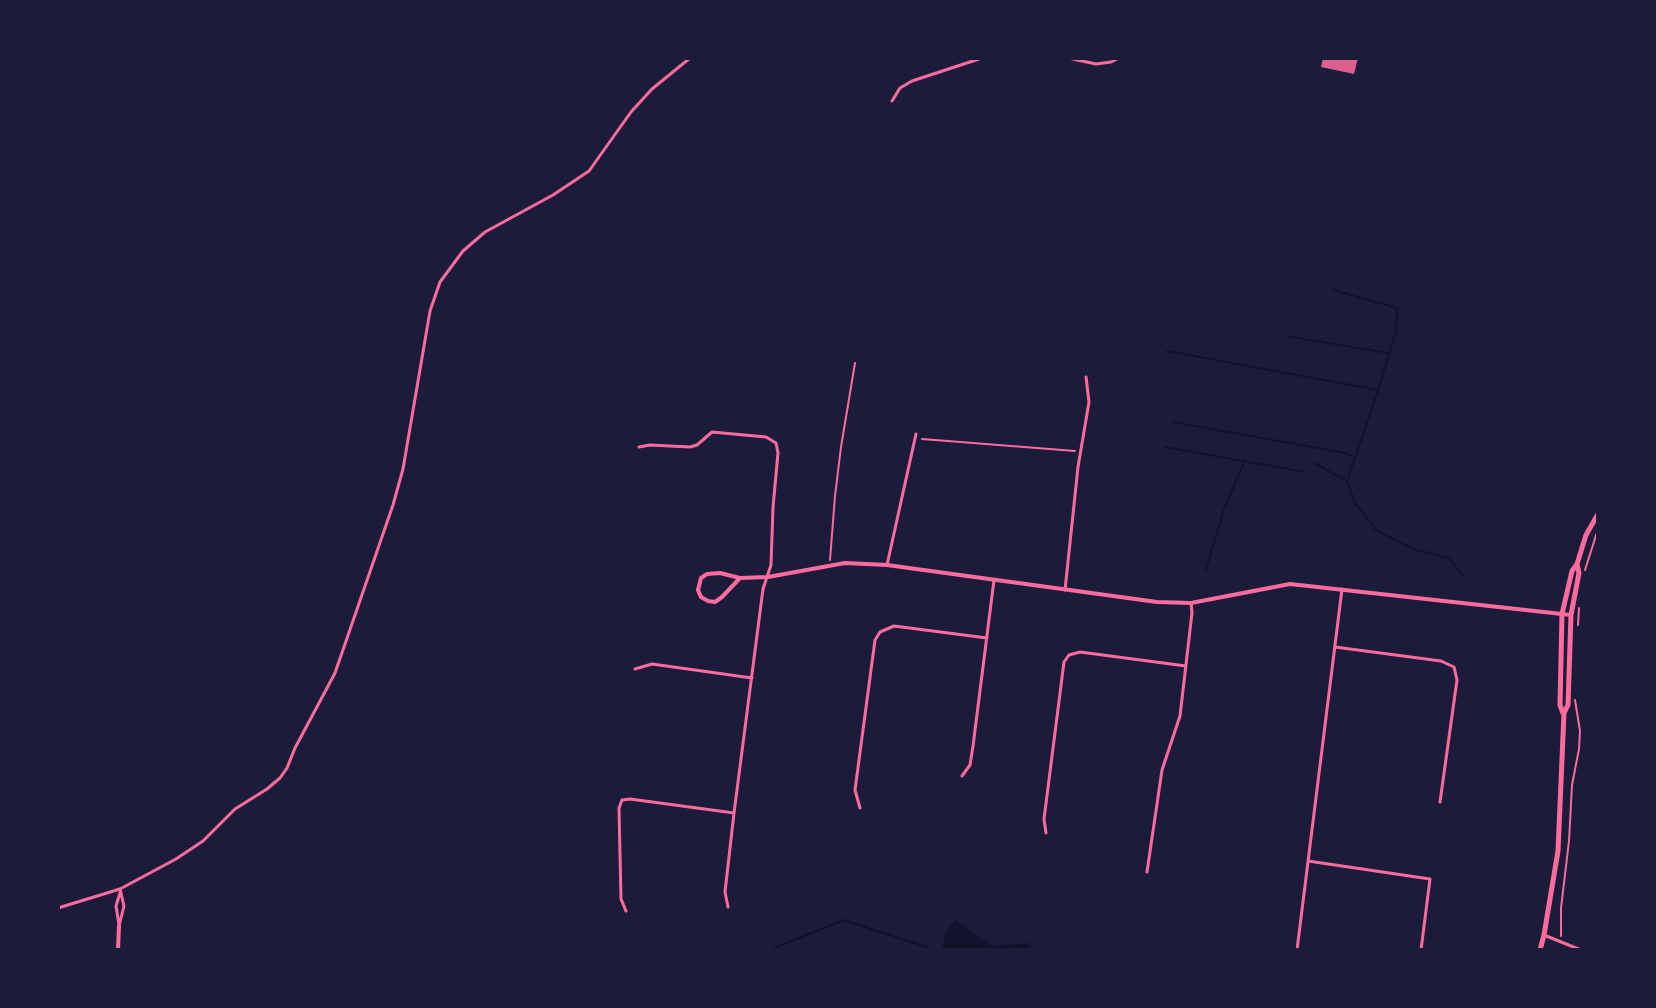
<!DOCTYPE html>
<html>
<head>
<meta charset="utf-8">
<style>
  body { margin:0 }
  #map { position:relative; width:1656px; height:1008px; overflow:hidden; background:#1b1b3a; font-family:"Varela Round",sans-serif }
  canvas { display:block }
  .frame { position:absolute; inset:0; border:60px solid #1b1b3a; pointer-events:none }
</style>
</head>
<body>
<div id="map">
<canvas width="1656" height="1008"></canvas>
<div class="frame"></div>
</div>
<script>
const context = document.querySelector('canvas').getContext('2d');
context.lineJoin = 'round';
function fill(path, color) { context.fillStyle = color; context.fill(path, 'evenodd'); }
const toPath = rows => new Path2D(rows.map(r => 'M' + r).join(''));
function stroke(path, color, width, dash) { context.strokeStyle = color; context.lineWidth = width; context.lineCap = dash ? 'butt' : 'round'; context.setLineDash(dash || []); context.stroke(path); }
fill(toPath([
  [955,920,993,946,1028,943,1034,950,942,950,946,931]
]), '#12122b');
stroke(toPath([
  [1334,290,1397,308,1396,331,1378,390,1347,481,1355,503,1377,531,1413,549,1449,558,1464,577],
  [1286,336,1388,353],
  [1167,351,1378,390],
  [1173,422,1345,453,1355,457],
  [1165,447,1305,472],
  [1314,463,1347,481],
  [1206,570,1224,509,1244,462],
  [769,950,844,920,936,950]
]), '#12122b', 2);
fill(toPath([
  [1323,58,1358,58,1354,74,1321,67]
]), '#dd5f8e');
stroke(toPath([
  [922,439,1075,451],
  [830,560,835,496,841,447,855,363],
  [1585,570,1598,529],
  [1578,625,1579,608],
  [1561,936,1561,908,1569,841,1572,785,1579,749,1580,731,1575,700]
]), '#ff6b9d', 2);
stroke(toPath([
  [1068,58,1096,64,1111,62,1119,58],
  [892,101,900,88,912,81,982,58],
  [639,447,650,445,690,447,697,445,712,432,766,437,776,443,778,453,773,507,771,565,763,589,734,813,725,892,728,907],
  [887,565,916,434],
  [1065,590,1078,467,1089,402,1086,377],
  [1335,647,1441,661,1454,667,1457,680,1440,802],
  [635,669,652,664,752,678],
  [962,776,970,765,973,746,994,580],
  [860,808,855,790,875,640,880,632,894,626,987,638],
  [1046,833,1044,819,1064,662,1069,655,1080,652,1186,666],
  [1308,861,1430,879,1421,950],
  [1147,872,1162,770,1180,716,1192,613,1191,603],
  [58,908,120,889,176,859,203,841,235,809,267,789,280,778,287,768,295,748,335,673,393,505,403,469,430,311,440,282,463,251,485,232,553,195,589,171,631,112,652,89,690,58],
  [626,911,621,899,619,808,622,800,630,799,734,813],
  [119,925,116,906,120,893],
  [119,926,124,906,120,889],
  [1544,935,1581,950],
  [1297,950,1342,589]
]), '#ff6b9d', 3);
stroke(toPath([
  [740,578,722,597,715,602,708,601,701,597,698,590,701,578,707,574,720,573,740,578,768,577,845,563,887,565,1157,602,1191,603,1290,584,1571,615],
  [118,950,119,926]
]), '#ff6b9d', 4);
stroke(toPath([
  [1563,713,1560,705,1562,614,1572,571,1577,564,1586,535,1598,514],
  [1540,950,1544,935,1558,851,1564,713,1568,705,1571,615,1579,573,1577,564]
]), '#ff6b9d', 5);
</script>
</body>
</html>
